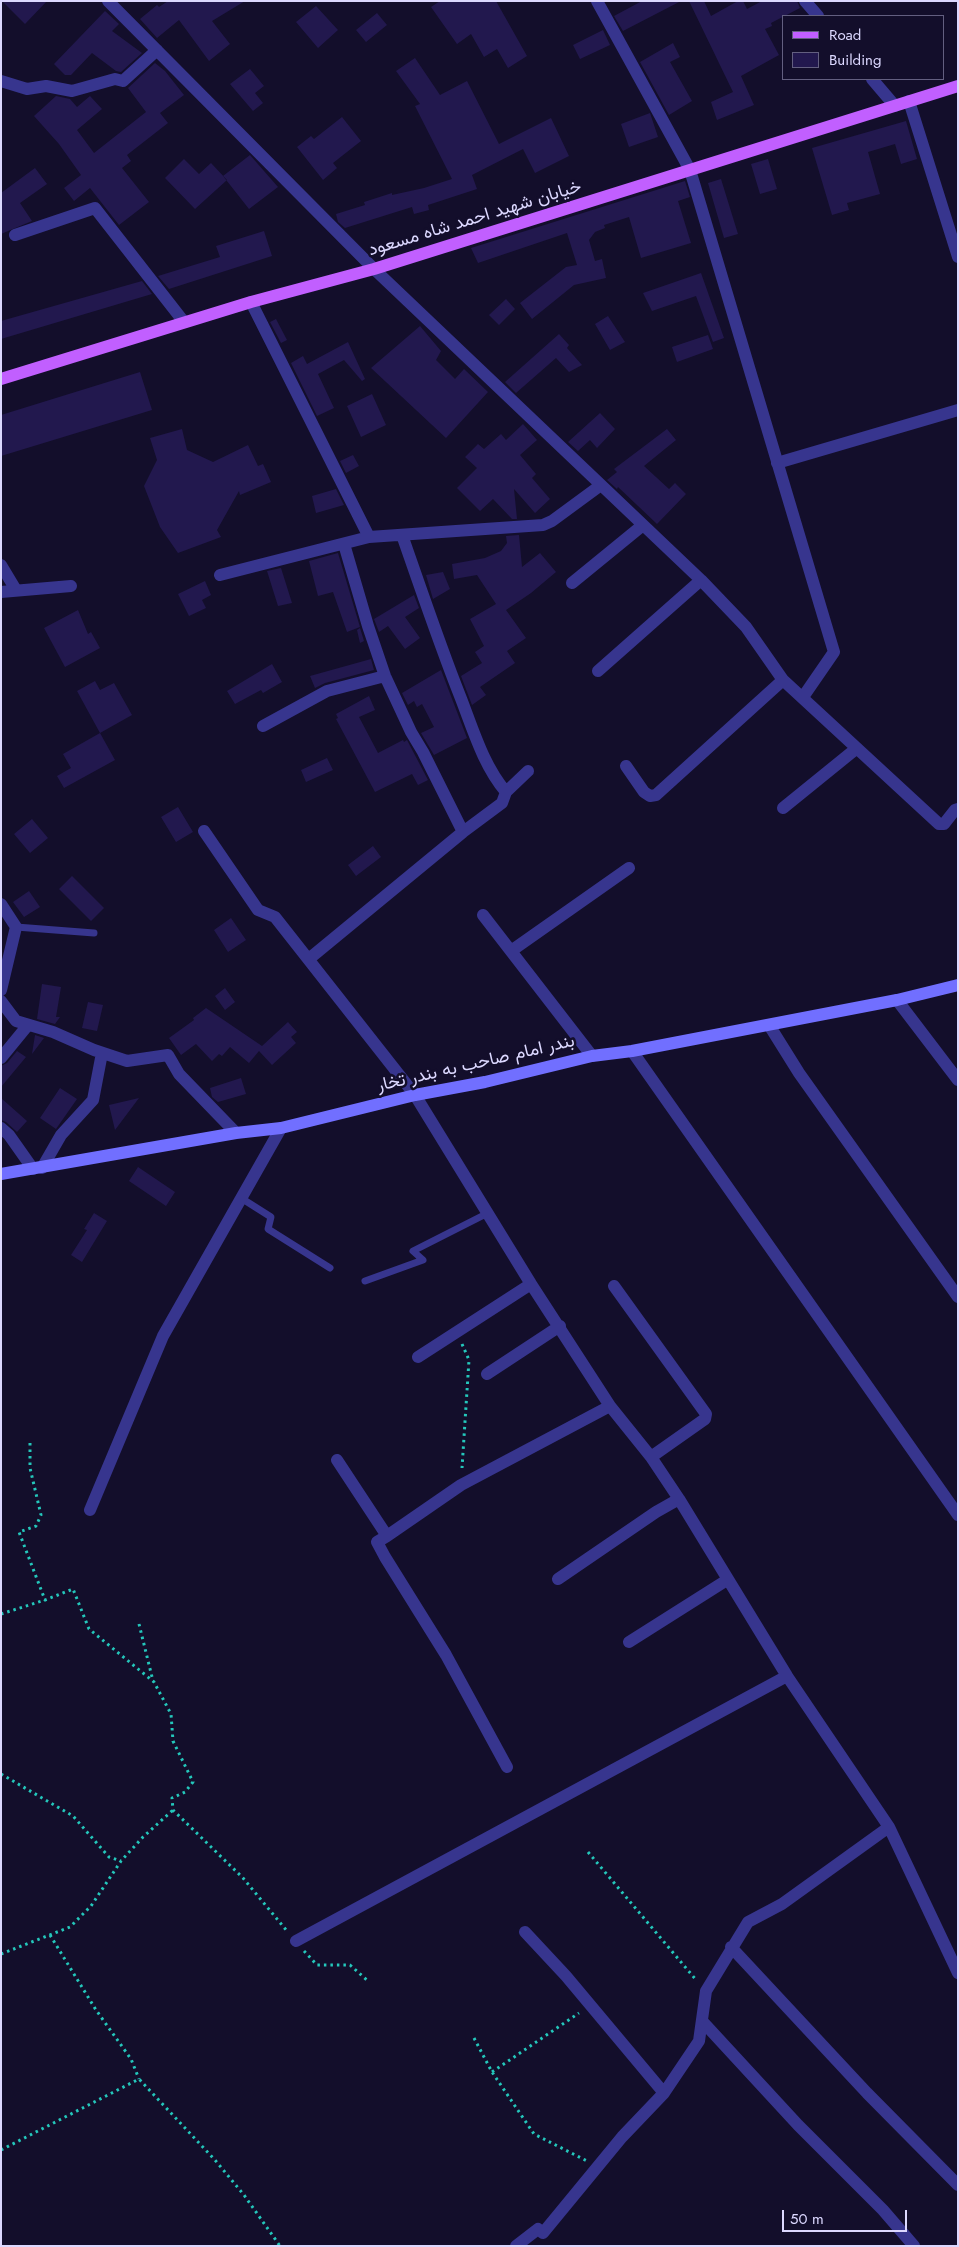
<!DOCTYPE html>
<meta charset="utf-8">
<style>
body{margin:0}
#map{position:relative;width:959px;height:2247px;overflow:hidden;background:#130e2b;font-family:Jost,sans-serif}
canvas{display:block}
.frame{position:absolute;inset:0;border:2px solid #dcd8ff;pointer-events:none}
.legend{position:absolute;left:782px;top:15px;width:162px;height:65px;box-sizing:border-box;background:#130e2b;border:1px solid #635f80;margin:0;padding:6px 9px;list-style:none;font-size:15px;color:#dcd8ff}
.legend li{display:flex;align-items:center;gap:10px;height:25px}
.legend b{width:25px;border:1px solid #635f80}
.scale{position:absolute;left:782px;top:2210px;width:125px;height:22px;box-sizing:border-box;border:2px solid #dcd8ff;border-top:0;padding-left:6px;font-size:15px;line-height:18px;white-space:nowrap;color:#dcd8ff;-webkit-text-stroke:4px #130e2b;paint-order:stroke}
</style>
<div id="map">
<canvas width="959" height="2247"></canvas>
<div class="frame"></div>
<ul class="legend">
<li><b style="height:6px;background:#c15fff"></b>Road</li>
<li><b style="height:14px;background:#22184e"></b>Building</li>
</ul>
<div class="scale">50 m</div>
</div>
<script>
const c = document.querySelector('canvas').getContext('2d');
c.lineJoin = 'round';
function fill(path, color) { c.fillStyle = color; c.fill(path, 'evenodd'); }
function strokePath(path, color, width, dash) { c.strokeStyle = color; c.lineWidth = width; c.lineCap = dash ? 'butt' : 'round'; c.setLineDash(dash || []); c.stroke(path); }
function drawText(font, color, halo, rows, align = 'center') {
  c.font = font + ' Jost,Vazirmatn,sans-serif'; c.lineWidth = 5; c.setLineDash([]); c.textBaseline = 'middle'; c.strokeStyle = halo; c.fillStyle = color; for (const [text, x, y, turn = 0] of rows) {
    c.save(); c.translate(x, y); c.rotate((+turn || 0) * Math.PI / 180); c.textAlign = isNaN(turn) ? turn : align; if (halo) c.strokeText(text, 0, 0); c.fillText(text, 0, 0); c.restore();
  }
}
const building = new Path2D(`
 M 2,1 L 47,1 L 25,24 Z
 M 168,1 L 245,1 L 212,21 L 230,44 L 209,61 L 179,20 L 157,38 L 140,19 L 157,5 L 159,7 Z
 M 440,1 L 496,1 L 527,56 L 508,68 L 497,49 L 484,57 L 471,34 L 457,44 L 431,7 Z
 M 642,1 L 681,1 L 623,31 L 614,16 Z
 M 689,1 L 704,1 L 711,16 L 738,1 L 743,1 L 747,9 L 762,1 L 797,1 L 800,8 L 771,23 L 772,26 L 765,29 L 779,55 L 741,76 L 754,105 L 717,120 L 711,102 L 733,92 Z
 M 316,6 L 338,30 L 318,48 L 296,22 Z
 M 105,11 L 119,24 L 112,31 L 142,53 L 121,72 L 116,71 L 92,53 L 71,75 L 65,75 L 54,64 Z
 M 377,13 L 387,25 L 366,42 L 356,30 Z
 M 603,30 L 610,45 L 580,59 L 573,45 Z
 M 673,43 L 680,57 L 670,62 L 692,101 L 669,115 L 640,62 Z
 M 415,58 L 440,95 L 467,81 L 499,144 L 551,118 L 569,156 L 535,173 L 523,149 L 472,175 L 477,189 L 428,205 L 429,210 L 414,214 L 412,207 L 345,228 L 338,222 L 336,214 L 365,205 L 364,202 L 392,193 L 392,195 L 424,188 L 452,179 L 415,106 L 420,104 L 396,71 Z
 M 155,63 L 165,71 L 184,95 L 160,113 L 168,123 L 127,155 L 131,161 L 122,168 L 149,202 L 119,225 L 90,188 L 74,201 L 64,188 L 81,175 L 59,144 L 34,116 L 56,96 L 70,99 L 77,107 L 90,96 L 102,109 L 77,130 L 94,153 L 146,112 L 128,88 Z
 M 250,69 L 264,86 L 255,93 L 263,103 L 253,111 L 230,84 Z
 M 650,113 L 658,137 L 629,147 L 621,124 Z
 M 342,117 L 361,141 L 333,163 L 337,168 L 323,180 L 297,147 L 311,136 L 314,139 Z
 M 906,121 L 917,159 L 901,164 L 895,144 L 868,152 L 880,194 L 847,203 L 849,210 L 832,215 L 812,148 Z
 M 250,155 L 278,187 L 249,209 L 223,176 Z
 M 184,159 L 199,174 L 211,163 L 227,180 L 195,209 L 165,178 Z
 M 768,159 L 777,189 L 760,194 L 751,164 Z
 M 35,168 L 47,184 L 20,203 L 32,221 L 1,234 L 1,193 Z
 M 721,179 L 738,234 L 724,238 L 708,183 Z
 M 685,181 L 690,197 L 678,201 L 691,243 L 641,258 L 629,217 L 604,225 L 605,228 L 595,232 L 589,240 L 595,261 L 602,259 L 606,278 L 574,285 L 532,319 L 520,303 L 566,267 L 577,265 L 567,233 L 478,263 L 471,248 Z
 M 264,231 L 272,256 L 169,289 L 158,276 L 220,257 L 216,246 Z
 M 701,273 L 724,338 L 713,342 L 696,296 L 652,311 L 643,293 Z
 M 142,281 L 152,294 L 1,339 L 1,321 Z
 M 506,299 L 515,309 L 499,325 L 489,315 Z
 M 608,316 L 625,342 L 610,350 L 595,324 Z
 M 276,319 L 287,340 L 281,343 L 270,322 Z
 M 420,326 L 441,351 L 436,360 L 455,379 L 464,369 L 488,392 L 446,438 L 371,368 Z
 M 559,334 L 569,345 L 567,348 L 582,365 L 569,372 L 556,358 L 516,393 L 505,382 Z
 M 708,335 L 713,349 L 677,362 L 672,347 Z
 M 348,342 L 365,379 L 362,381 L 344,360 L 318,374 L 334,408 L 317,416 L 291,363 L 303,356 L 307,364 Z
 M 140,372 L 152,410 L 1,456 L 1,415 Z
 M 372,394 L 386,425 L 361,437 L 347,406 Z
 M 600,413 L 615,429 L 597,448 L 590,440 L 578,451 L 568,442 Z
 M 523,424 L 537,440 L 520,455 L 536,474 L 532,478 L 550,499 L 535,513 L 514,489 L 517,519 L 512,519 L 493,499 L 480,511 L 457,488 L 477,468 L 465,457 L 478,444 L 484,449 L 501,434 L 506,440 Z
 M 182,429 L 187,450 L 213,462 L 248,445 L 258,466 L 263,464 L 271,482 L 240,495 L 239,491 L 217,530 L 221,537 L 178,553 L 160,527 L 144,486 L 157,460 L 150,438 Z
 M 667,429 L 676,440 L 644,466 L 669,489 L 675,483 L 686,494 L 657,524 L 618,487 L 617,489 L 607,480 L 617,472 L 614,469 Z
 M 353,455 L 359,466 L 346,473 L 340,461 Z
 M 336,489 L 344,505 L 316,513 L 312,496 Z
 M 519,535 L 522,567 L 540,553 L 556,572 L 531,593 L 506,610 L 526,638 L 507,651 L 515,663 L 480,687 L 486,695 L 472,705 L 461,676 L 482,663 L 475,652 L 484,646 L 470,619 L 496,604 L 477,575 L 454,579 L 452,564 L 485,558 L 501,551 L 507,543 L 506,536 Z
 M 338,553 L 360,627 L 347,632 L 333,592 L 318,596 L 309,561 Z
 M 281,568 L 292,603 L 278,606 L 267,571 Z
 M 443,572 L 450,589 L 433,599 L 426,575 Z
 M 205,581 L 211,595 L 202,600 L 206,608 L 189,616 L 178,594 Z
 M 414,595 L 419,608 L 405,617 L 420,638 L 405,649 L 388,626 L 379,632 L 374,619 Z
 M 78,610 L 88,634 L 91,632 L 100,648 L 65,667 L 44,628 Z
 M 360,628 L 364,641 L 360,643 L 357,630 Z
 M 371,659 L 374,670 L 325,683 L 315,688 L 310,676 Z
 M 272,664 L 282,682 L 263,693 L 261,690 L 235,704 L 227,691 Z
 M 441,670 L 467,738 L 434,755 L 421,733 L 434,727 L 422,704 L 417,707 L 414,701 L 408,705 L 402,693 Z
 M 95,681 L 100,690 L 114,683 L 132,715 L 100,733 L 115,760 L 64,788 L 57,776 L 71,768 L 63,754 L 100,733 L 77,691 Z
 M 369,696 L 375,710 L 359,717 L 378,753 L 403,740 L 404,742 L 407,740 L 428,780 L 418,785 L 412,774 L 375,792 L 336,719 L 338,718 L 336,714 Z
 M 327,758 L 333,770 L 306,782 L 301,770 Z
 M 178,807 L 193,832 L 176,842 L 161,817 Z
 M 32,819 L 48,838 L 30,853 L 14,834 Z
 M 373,846 L 381,857 L 356,876 L 348,865 Z
 M 72,876 L 104,908 L 91,921 L 59,889 Z
 M 29,891 L 40,907 L 24,917 L 13,902 Z
 M 231,918 L 246,940 L 228,952 L 214,930 Z
 M 42,984 L 61,987 L 56,1017 L 60,1017 L 55,1024 L 37,1019 Z
 M 225,988 L 235,1002 L 225,1010 L 215,996 Z
 M 88,1002 L 103,1005 L 97,1031 L 82,1028 Z
 M 206,1008 L 262,1046 L 288,1022 L 297,1032 L 291,1037 L 296,1043 L 272,1065 L 259,1051 L 249,1063 L 230,1047 L 222,1056 L 219,1054 L 212,1061 L 196,1044 L 181,1055 L 169,1038 L 194,1020 L 193,1018 Z
 M 35,1035 L 44,1038 L 32,1054 Z
 M 17,1051 L 26,1057 L 1,1087 L 1,1066 L 7,1063 Z
 M 241,1078 L 246,1094 L 218,1102 L 212,1097 L 210,1088 Z
 M 60,1088 L 77,1099 L 56,1129 L 40,1118 Z
 M 1,1098 L 27,1121 L 17,1132 L 6,1122 L 1,1120 Z
 M 139,1098 L 115,1130 L 109,1105 Z
 M 138,1167 L 175,1192 L 166,1206 L 129,1181 Z
 M 94,1213 L 107,1221 L 82,1262 L 71,1255 L 87,1230 L 84,1229 Z`);
const path = new Path2D(`
 M 462,1344 L 469,1360 L 462,1468
 M 30,1443 L 30,1468 L 41,1515 L 36,1526 L 19,1532 L 45,1600 L 73,1589 L 89,1629 L 154,1682 L 171,1714 L 173,1741 L 193,1782 L 185,1792 L 172,1798 L 173,1810 L 243,1878 L 287,1931
 M 1,1614 L 45,1600
 M 139,1624 L 153,1681
 M 1,1774 L 73,1816 L 109,1857 L 121,1861
 M 588,1852 L 697,1981
 M 50,1935 L 96,2010 L 131,2059 L 139,2079
 M 304,1951 L 317,1965 L 350,1965 L 368,1981
 M 1,1954 L 70,1927 L 91,1906 L 121,1861 L 143,1837 L 173,1810
 M 474,2038 L 492,2072 L 534,2134 L 587,2161
 M 492,2072 L 579,2013
 M 1,2150 L 139,2079 L 215,2160 L 244,2195 L 280,2246`);
const lane = new Path2D(`
 M 16,927 L 94,933
 M 241,1198 L 271,1217 L 268,1229 L 330,1268
 M 365,1281 L 423,1260 L 413,1251 L 488,1213`);
const street = new Path2D(`
 M 108,1 L 374,269 L 701,580 L 746,627 L 783,680 L 939,824 L 944,824 L 955,810 L 958,809
 M 597,1 L 690,170 L 834,652 L 803,697
 M 805,1 L 818,16
 M 872,79 L 895,106
 M 1,81 L 27,89 L 46,86 L 72,91 L 115,79 L 123,81 L 157,50
 M 909,101 L 958,257
 M 15,235 L 95,208 L 184,322
 M 251,302 L 369,537
 M 777,463 L 958,410
 M 402,535 C 421,589 439,643 460,696 C 473,729 483,765 506,792
 M 344,544 L 368,626 L 385,676 L 411,732 L 423,752 L 463,832
 M 1,565 L 16,590
 M 220,575 L 369,537 L 543,525 L 552,521 L 601,485
 M 572,583 L 643,525
 M 1,592 L 71,586
 M 598,671 L 701,580
 M 263,726 L 327,691 L 385,676
 M 626,766 L 644,792 L 650,796 L 656,795 L 783,680
 M 783,808 L 857,748
 M 204,831 L 258,910 L 275,917 L 415,1095 L 531,1284 L 610,1406 L 651,1457 L 679,1499 L 787,1676 L 889,1827 L 958,1973
 M 1,904 L 16,927 L 1,990
 M 483,915 L 592,1056
 M 511,951 L 629,868
 M 310,958 L 463,832 L 502,803 L 506,792 L 528,771
 M 897,1000 L 958,1080
 M 1,1001 L 16,1021 L 53,1032 L 94,1050 L 127,1061 L 168,1055 L 179,1074 L 236,1133
 M 769,1025 L 799,1073 L 958,1297
 M 632,1051 L 958,1515
 M 1,1058 L 28,1025
 M 1,1128 L 9,1135 L 33,1169
 M 42,1168 L 61,1135 L 93,1100 L 102,1053
 M 614,1286 L 706,1414 L 705,1419 L 651,1457
 M 418,1357 L 531,1284
 M 487,1374 L 560,1326
 M 337,1460 L 387,1536 L 461,1485 L 610,1406
 M 90,1510 L 163,1336 L 281,1128
 M 387,1536 L 377,1542 L 385,1557 L 446,1655 L 507,1767
 M 558,1579 L 656,1512 L 679,1499
 M 629,1642 L 727,1580
 M 525,1932 L 566,1976 L 664,2093
 M 296,1941 L 787,1676
 M 731,1947 L 867,2093 L 958,2185
 M 703,2022 L 798,2125 L 883,2210 L 914,2246
 M 516,2246 L 538,2229 L 543,2233 L 622,2137 L 664,2093 L 699,2041 L 706,1991 L 748,1922 L 782,1904 L 889,1827`);
const secondary = new Path2D(`
 M 1,1174 L 236,1133 L 281,1128 L 415,1095 L 485,1082 L 592,1056 L 632,1051 L 897,1000 L 958,985`);
const primary = new Path2D(`
 M 1,379 L 251,302 L 374,269 L 958,86`);
const streetNames = [
 ["خیابان شهید احمد شاه مسعود",475,219,-17],
 ["بندر امام صاحب به بندر تخار",476,1064,-13]
];
fill(building, '#22184e');
strokePath(path, '#24c7bb', 3, [2.5, 4]);
strokePath(lane, '#37358e', 7);
strokePath(street, '#37358e', 12);
strokePath(secondary, '#716fff', 12);
strokePath(primary, '#c15fff', 12);
drawText('18px', '#dcd8ff', '#130e2b', streetNames);
</script>
